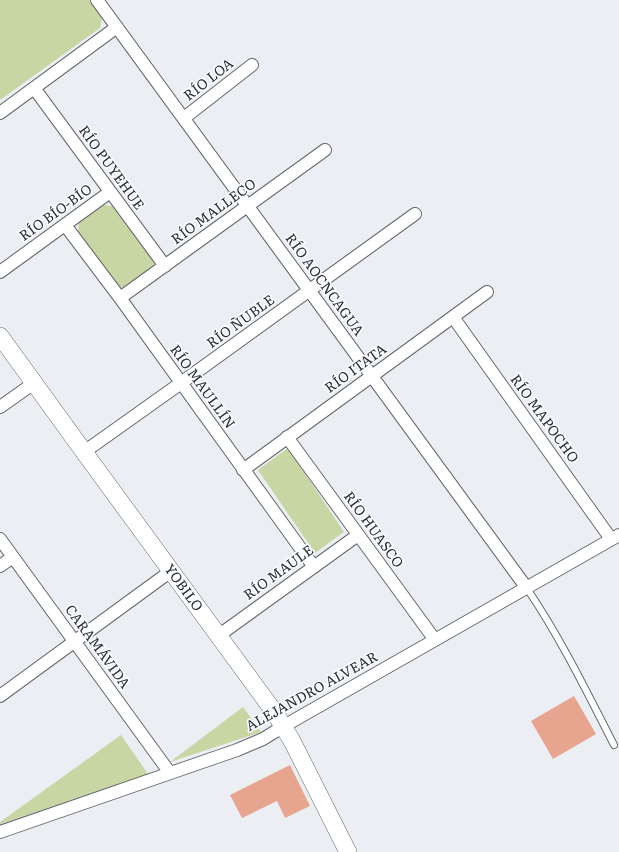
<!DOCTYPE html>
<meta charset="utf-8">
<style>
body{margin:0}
canvas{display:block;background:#ebeef3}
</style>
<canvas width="619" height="852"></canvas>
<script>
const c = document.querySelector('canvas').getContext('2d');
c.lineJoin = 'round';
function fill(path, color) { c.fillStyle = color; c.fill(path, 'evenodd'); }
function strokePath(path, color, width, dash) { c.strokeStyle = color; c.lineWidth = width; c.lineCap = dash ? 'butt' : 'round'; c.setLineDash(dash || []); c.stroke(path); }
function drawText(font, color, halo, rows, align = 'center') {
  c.font = font + ' Literata,serif'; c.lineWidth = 3.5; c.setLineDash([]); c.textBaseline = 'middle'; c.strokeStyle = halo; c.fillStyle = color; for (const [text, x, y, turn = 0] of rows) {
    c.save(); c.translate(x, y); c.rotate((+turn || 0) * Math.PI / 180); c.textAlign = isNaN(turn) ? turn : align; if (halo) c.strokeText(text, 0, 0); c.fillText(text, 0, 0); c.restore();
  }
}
const green = new Path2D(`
 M 0,0 L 89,0 L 102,18 L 100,28 L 0,100 Z
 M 104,205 L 113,206 L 154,260 L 153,269 L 125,288 L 118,287 L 78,232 L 79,222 Z
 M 288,448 L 344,532 L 315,553 L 258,470 Z
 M 243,707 L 261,732 L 170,762 Z
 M 121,735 L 148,774 L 0,824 L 0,822 Z`);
const building = new Path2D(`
 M 574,696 L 596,734 L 553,759 L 531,721 Z
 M 290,765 L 310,806 L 285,818 L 277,801 L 242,818 L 230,795 Z`);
const service = new Path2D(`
 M 526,587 C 560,637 587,692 614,745`);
const minor = new Path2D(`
 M 97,0 L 526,587
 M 34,88 L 165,266
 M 0,113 L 117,27
 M 184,118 L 252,65
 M 65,225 L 120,298 L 314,567
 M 0,272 L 110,192
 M 120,298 L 325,150
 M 453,317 L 611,539
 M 0,407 L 34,383
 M 287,437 L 435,640
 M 84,452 L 181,383 L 415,214
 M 243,470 L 487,292
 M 0,539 L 170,773
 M 0,566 L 13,557
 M 218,636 L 358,535
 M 0,696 L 171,571
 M 0,832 L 237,750 L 263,739 L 284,726 L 619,535`);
const secondary = new Path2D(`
 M 0,336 L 84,452 L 275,713 L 292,741 L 348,852`);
const streetNames = [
 ["RÍO LOA",209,80,-38],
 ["RÍO PUYEHUE",111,168,54],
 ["RÍO MALLECO",214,212,-36],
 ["RÍO BÍO-BÍO",56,213,-36],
 ["RÍO AOCNCAGUA",324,285,54],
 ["RÍO ÑUBLE",241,322,-36],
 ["RÍO ITATA",356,369,-36],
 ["RÍO MAULLÍN",202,387,54],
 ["RÍO MAPOCHO",544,419,54],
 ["RÍO HUASCO",373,530,54],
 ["RÍO MAULE",279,573,-36],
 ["YOBILO",183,588,54],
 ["CARAMÁVIDA",97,647,54],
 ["ALEJANDRO ALVEAR",312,692,-29]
];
fill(green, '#c7d6a3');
fill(building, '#e7a48f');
strokePath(service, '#65686c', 8);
strokePath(minor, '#65686c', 14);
strokePath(secondary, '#65686c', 18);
strokePath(service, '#fff', 6);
strokePath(minor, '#fff', 12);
strokePath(secondary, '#fff', 17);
drawText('14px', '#2c2e2f', '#f8fbff', streetNames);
</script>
